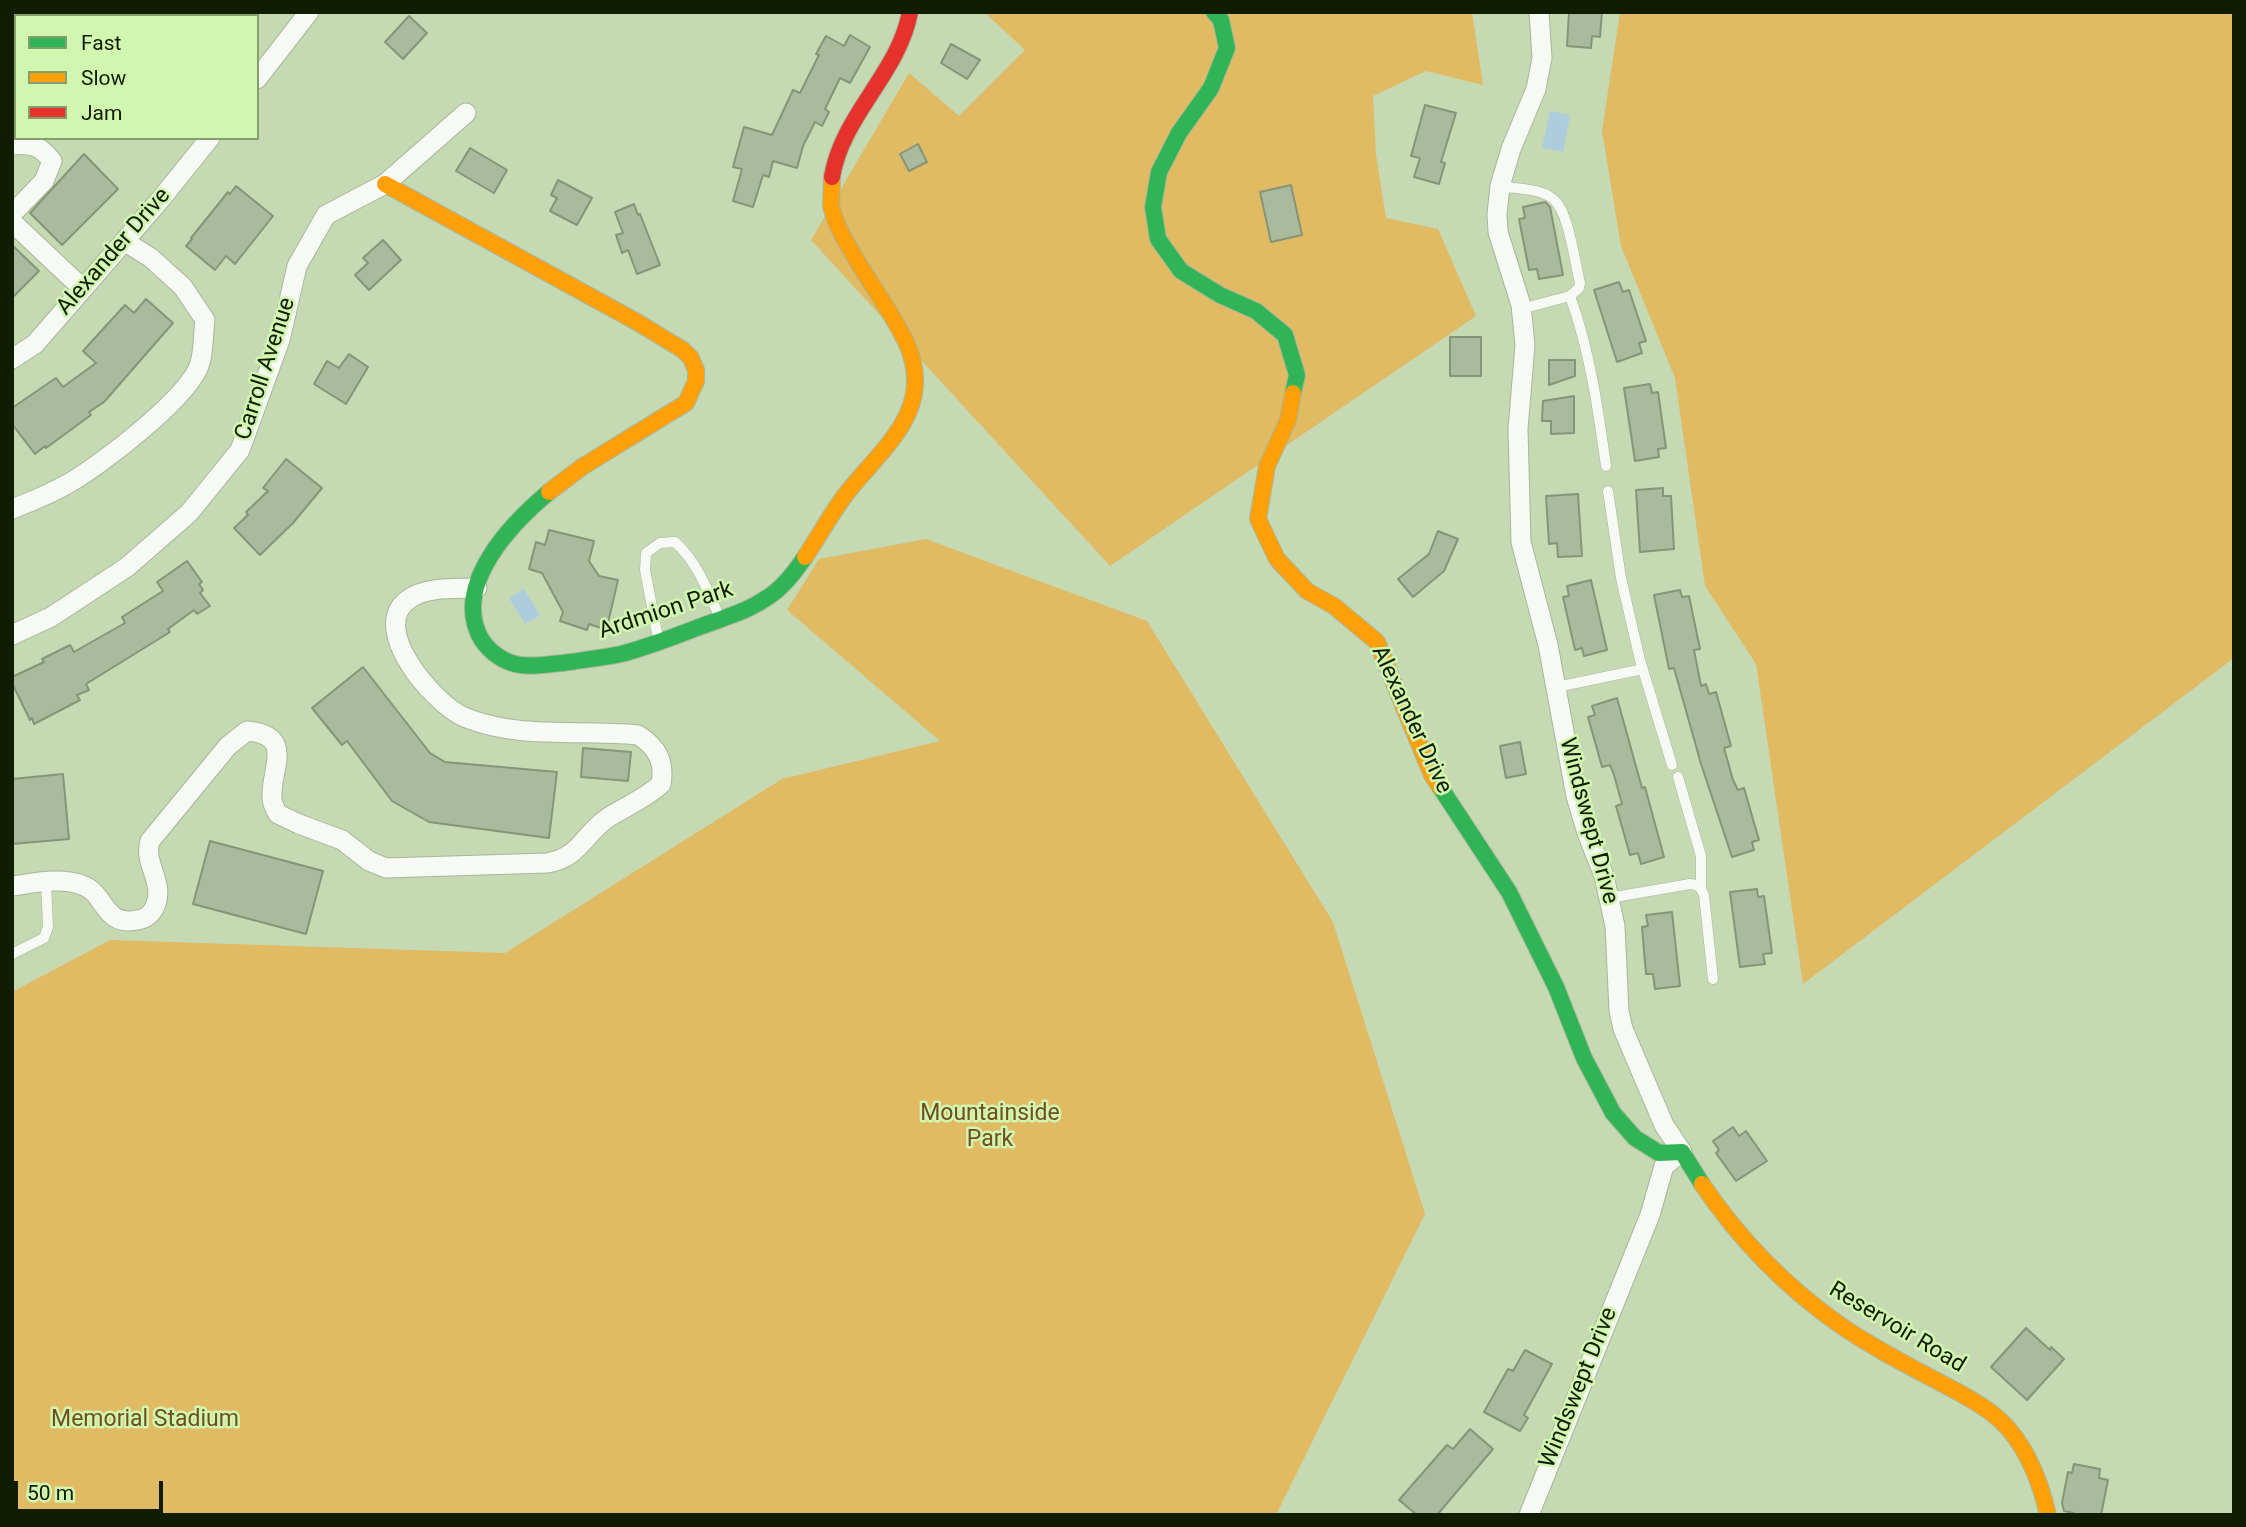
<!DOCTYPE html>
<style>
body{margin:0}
#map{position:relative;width:2246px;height:1527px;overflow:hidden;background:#c5d9b3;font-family:Roboto,sans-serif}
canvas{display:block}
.frame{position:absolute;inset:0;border:14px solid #111d03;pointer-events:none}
.legend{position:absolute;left:14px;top:14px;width:245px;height:126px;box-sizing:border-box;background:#d1f6b0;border:2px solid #849f6b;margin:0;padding:9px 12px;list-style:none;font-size:21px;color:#111d03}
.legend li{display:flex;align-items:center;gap:14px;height:35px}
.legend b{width:35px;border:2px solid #849f6b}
.scale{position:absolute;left:14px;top:1481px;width:149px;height:32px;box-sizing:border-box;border:4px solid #111d03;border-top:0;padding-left:9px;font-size:21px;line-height:24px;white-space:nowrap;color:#111d03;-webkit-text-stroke:5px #d1f6b0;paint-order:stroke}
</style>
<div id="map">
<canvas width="2246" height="1527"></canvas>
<div class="frame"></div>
<ul class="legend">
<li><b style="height:9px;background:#30b455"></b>Fast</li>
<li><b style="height:9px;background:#ff9f0a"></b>Slow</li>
<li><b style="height:9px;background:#e5322d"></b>Jam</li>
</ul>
<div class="scale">50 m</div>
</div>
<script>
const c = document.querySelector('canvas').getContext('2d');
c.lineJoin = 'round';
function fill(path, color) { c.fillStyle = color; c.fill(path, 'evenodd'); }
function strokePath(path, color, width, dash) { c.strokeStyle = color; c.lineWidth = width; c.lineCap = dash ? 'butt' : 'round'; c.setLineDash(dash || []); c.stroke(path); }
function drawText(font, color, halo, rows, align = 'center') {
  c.font = font + ' Roboto,sans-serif'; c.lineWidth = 5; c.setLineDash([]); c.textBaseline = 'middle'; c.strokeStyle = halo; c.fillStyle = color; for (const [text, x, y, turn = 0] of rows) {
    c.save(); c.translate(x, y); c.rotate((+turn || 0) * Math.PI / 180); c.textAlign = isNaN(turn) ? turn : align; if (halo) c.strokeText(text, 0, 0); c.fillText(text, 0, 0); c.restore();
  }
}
const green = new Path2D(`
 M 984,12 L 1472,12 L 1483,85 L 1426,71 L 1373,96 L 1376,155 L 1386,218 L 1438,229 L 1476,316 L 1110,566 L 811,240 L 909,73 L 959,116 L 1025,50 Z
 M 1620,12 L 2234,12 L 2234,658 L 1803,984 L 1756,664 L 1705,586 L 1675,378 L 1621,246 L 1602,131 Z
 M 926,539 L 1147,621 L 1333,922 L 1425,1214 L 1276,1515 L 12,1515 L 12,992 L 110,940 L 505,953 L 782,779 L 940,741 L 787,610 L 819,559 Z`);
const water = new Path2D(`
 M 1550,111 L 1570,115 L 1563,152 L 1542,148 Z
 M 524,589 L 540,615 L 525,624 L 509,598 Z`);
const building = new Path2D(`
 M 1569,12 L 1602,12 L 1600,37 L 1592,36 L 1591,48 L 1567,46 Z
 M 409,16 L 427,33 L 403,59 L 385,42 Z
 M 850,35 L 870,47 L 850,83 L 840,78 L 825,109 L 829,112 L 822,126 L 815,122 L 803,146 L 797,168 L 773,161 L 769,177 L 763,175 L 753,207 L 733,201 L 742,169 L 733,167 L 744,127 L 772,135 L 793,90 L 800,93 L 819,55 L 816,54 L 826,36 L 844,46 Z
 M 951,44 L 980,60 L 967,79 L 941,63 Z
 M 1425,105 L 1456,113 L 1441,162 L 1445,163 L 1439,184 L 1414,177 L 1420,158 L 1411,156 Z
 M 918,144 L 927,162 L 909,171 L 900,154 Z
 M 470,148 L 507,170 L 494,193 L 456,171 Z
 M 84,154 L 118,189 L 62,245 L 30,213 Z
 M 558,180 L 592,198 L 577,225 L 550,211 L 557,198 L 551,195 Z
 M 1291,185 L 1302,235 L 1271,242 L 1260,192 Z
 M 236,186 L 273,216 L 235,264 L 226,256 L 215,270 L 186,246 L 192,239 L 191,238 L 228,192 L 230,194 Z
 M 1545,202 L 1550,207 L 1563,275 L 1539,279 L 1537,269 L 1529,270 L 1519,219 L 1525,218 L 1523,207 Z
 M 634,204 L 638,215 L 640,214 L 660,265 L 637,274 L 628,250 L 622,253 L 616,235 L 623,233 L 615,212 Z
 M 383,240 L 401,260 L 369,290 L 355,275 L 368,263 L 363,258 Z
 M 12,245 L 39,271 L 12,298 Z
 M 1619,282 L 1623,292 L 1629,290 L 1646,341 L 1639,343 L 1642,353 L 1617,362 L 1594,290 Z
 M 146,299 L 173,323 L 104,402 L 89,412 L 91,415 L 46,448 L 45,446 L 35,454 L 12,424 L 12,408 L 56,378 L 63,387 L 96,363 L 83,351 L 125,305 L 134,313 Z
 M 1450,337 L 1481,337 L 1481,376 L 1450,376 Z
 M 349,354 L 368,367 L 346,404 L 314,384 L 327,361 L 339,368 Z
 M 1549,360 L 1575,360 L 1575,376 L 1549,385 Z
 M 1650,384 L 1652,393 L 1658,392 L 1666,448 L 1658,449 L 1659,457 L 1635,461 L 1624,388 Z
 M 1574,396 L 1574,433 L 1551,434 L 1551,421 L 1542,421 L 1543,401 Z
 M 286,459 L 322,488 L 293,523 L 260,555 L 234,528 L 248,515 L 246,512 L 268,491 L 263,488 Z
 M 1663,488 L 1663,496 L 1671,496 L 1674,549 L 1640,552 L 1636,490 Z
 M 1578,494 L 1582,556 L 1558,557 L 1557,543 L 1549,544 L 1546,496 Z
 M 549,530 L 594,541 L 589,561 L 599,576 L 618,580 L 608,623 L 601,628 L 589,624 L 587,630 L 560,621 L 563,612 L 542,573 L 529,569 L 536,542 L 545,545 Z
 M 1438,531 L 1458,539 L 1444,571 L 1413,597 L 1398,579 L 1429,554 Z
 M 187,561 L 202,582 L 199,584 L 203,590 L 200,593 L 210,606 L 197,614 L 194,610 L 168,629 L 170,632 L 86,684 L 89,690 L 77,695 L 80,700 L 34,724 L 32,718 L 30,720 L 12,683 L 12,677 L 44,662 L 42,659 L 70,645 L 74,652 L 125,623 L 122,617 L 163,591 L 157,582 Z
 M 1591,580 L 1607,650 L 1584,656 L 1582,648 L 1575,650 L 1563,597 L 1569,596 L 1567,586 Z
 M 1680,590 L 1682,597 L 1689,596 L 1700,649 L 1694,650 L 1701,686 L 1706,684 L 1709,694 L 1716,692 L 1731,746 L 1724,748 L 1733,780 L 1738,790 L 1744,788 L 1759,840 L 1752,842 L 1754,850 L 1732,857 L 1701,764 L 1674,668 L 1669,669 L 1654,595 Z
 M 363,667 L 430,753 L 445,762 L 557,772 L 549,838 L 429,822 L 392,801 L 347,741 L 342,745 L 312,708 Z
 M 1617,698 L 1642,788 L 1645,787 L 1664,857 L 1641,864 L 1638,853 L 1630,855 L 1616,806 L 1622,804 L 1614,775 L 1610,765 L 1602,767 L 1588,717 L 1595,715 L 1592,706 Z
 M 1520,742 L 1526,774 L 1506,778 L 1500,746 Z
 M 583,748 L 631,752 L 628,781 L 581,777 Z
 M 63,774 L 69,839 L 12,844 L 12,779 Z
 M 210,841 L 323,871 L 306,934 L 193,904 Z
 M 1757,889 L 1758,897 L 1764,896 L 1772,953 L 1763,954 L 1765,964 L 1740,967 L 1730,892 Z
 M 1672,912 L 1680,986 L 1655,989 L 1653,974 L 1646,974 L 1642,927 L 1648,926 L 1646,915 Z
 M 1733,1127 L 1739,1136 L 1746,1131 L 1767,1161 L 1736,1181 L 1716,1153 L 1719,1150 L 1713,1141 Z
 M 2026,1328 L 2050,1350 L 2051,1347 L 2064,1359 L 2027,1400 L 1991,1367 Z
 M 1525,1350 L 1552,1364 L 1524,1415 L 1528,1418 L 1520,1431 L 1484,1412 L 1508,1369 L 1513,1371 Z
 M 1470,1429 L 1493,1449 L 1437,1515 L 1417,1515 L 1399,1500 L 1447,1445 L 1453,1449 Z
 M 2074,1464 L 2100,1469 L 2099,1478 L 2108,1480 L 2101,1515 L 2074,1515 L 2074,1513 L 2064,1511 L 2062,1503 L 2068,1472 L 2072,1473 Z`);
const lane = new Path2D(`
 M 1500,186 C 1516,189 1540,188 1553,199 C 1569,211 1575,264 1580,283 L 1579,288 L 1570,296 L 1521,309
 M 1570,296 C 1590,351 1598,409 1606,466
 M 1608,491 L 1621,578 L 1640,660 L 1672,765
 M 658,638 L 645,570 L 646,553 L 660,543 L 675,542 C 697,562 707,589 719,616
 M 1557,687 L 1643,669
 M 1678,777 L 1701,856 L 1701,888
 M 1609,898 L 1690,884 C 1698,884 1701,888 1704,895 L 1713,979
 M 12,954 L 44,938 L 48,927 L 46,882`);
const street = new Path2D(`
 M 257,79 L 309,12
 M 12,145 C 31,143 41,146 52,161 L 44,181 L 12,214
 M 12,222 L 83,289
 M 12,359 L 35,344 L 160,200 L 210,138
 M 12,509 C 33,501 52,493 71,482 C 102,464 191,396 200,363 C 204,349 203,334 205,320 L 183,287 L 151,258 L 124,241
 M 12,635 L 51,617 L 127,567 L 189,513 L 240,450 L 280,340 L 297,266 L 326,215 L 385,184 L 466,113
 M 12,886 C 34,883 61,877 82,885 C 106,893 103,927 137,920 C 146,919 153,913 156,904 C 164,882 143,862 150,841 L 228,746 L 247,731 C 296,735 270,770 272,798 C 272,804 275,809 278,814 L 299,824 L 342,840 L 369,861 L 386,868 L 547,863 C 580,858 584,833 609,817 C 626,806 645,799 661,784 C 665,761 657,747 638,735 C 579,729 520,740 464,717 C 434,704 367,627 409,599 C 427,586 456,589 477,588
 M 1529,1515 L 1650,1215 L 1664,1166 L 1682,1152 L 1664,1125 L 1623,1029 L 1619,1011 L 1615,926 L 1604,876 L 1587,833 L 1576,796 L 1548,645 L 1521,542 L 1518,429 L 1525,345 L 1521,305 L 1498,232 L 1497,214 L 1500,186 L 1511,149 L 1536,89 L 1542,58 L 1539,12`);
const fast = new Path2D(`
 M 1214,12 L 1221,20 L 1227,48 L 1211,88 L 1179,133 L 1159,172 L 1153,207 L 1158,239 L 1181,271 L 1220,295 L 1256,311 L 1285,335 L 1297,375 L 1293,393
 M 549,492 C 513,522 454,582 479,635 C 486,649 500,660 515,664 C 531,668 547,664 563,663 C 582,660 602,658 621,654 C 649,647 675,636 702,626 C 723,618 746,612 765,599 C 782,589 794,573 805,557
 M 1440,787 L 1509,892 L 1556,987 L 1584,1058 L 1613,1113 L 1635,1138 L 1659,1153 L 1682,1152 L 1702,1184`);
const slow = new Path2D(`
 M 385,184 L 637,322 L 683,350 L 691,358 L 696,370 L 696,381 L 686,403 L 582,467 L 549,492
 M 1293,393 L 1288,420 L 1267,466 L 1258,519 L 1277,559 L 1307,591 L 1334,606 L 1377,642 L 1432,775 L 1440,787
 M 805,557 C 819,536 831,514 846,494 C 883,447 937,409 906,342 C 886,300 855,265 836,222 L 831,206 L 832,177
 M 1702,1184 C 1739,1239 1786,1287 1840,1325 C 1876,1350 1917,1370 1956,1391 C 1972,1400 1987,1408 2001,1421 C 2027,1446 2040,1480 2048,1515`);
const jam = new Path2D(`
 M 832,177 C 842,115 899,73 910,12`);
const streetNames = [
 ["Alexander Drive",114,252,-49],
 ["Carroll Avenue",266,369,-72],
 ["Ardmion Park",666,611,-18],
 ["Alexander Drive",1411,720,65],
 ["Windswept Drive",1588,821,75],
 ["Reservoir Road",1897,1328,31],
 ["Windswept Drive",1579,1388,-68]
];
const parkNames = [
 ["Mountainside",990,1114],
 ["Park",990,1140],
 ["Memorial Stadium",145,1420]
];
fill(green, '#e0bb63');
fill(water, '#aecddc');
fill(building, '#abba9c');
strokePath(building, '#869578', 2);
strokePath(lane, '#a7b799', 11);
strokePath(street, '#a7b799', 21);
strokePath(fast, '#a7b799', 18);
strokePath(slow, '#a7b799', 18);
strokePath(jam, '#a7b799', 18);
strokePath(lane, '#f6f9f4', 10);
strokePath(street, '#f6f9f4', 19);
strokePath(fast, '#30b455', 16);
strokePath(slow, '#ff9f0a', 16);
strokePath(jam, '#e5322d', 16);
drawText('23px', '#111d03', '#d1f6b0', streetNames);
drawText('23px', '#714e1f', '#d1f6b0', parkNames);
</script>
